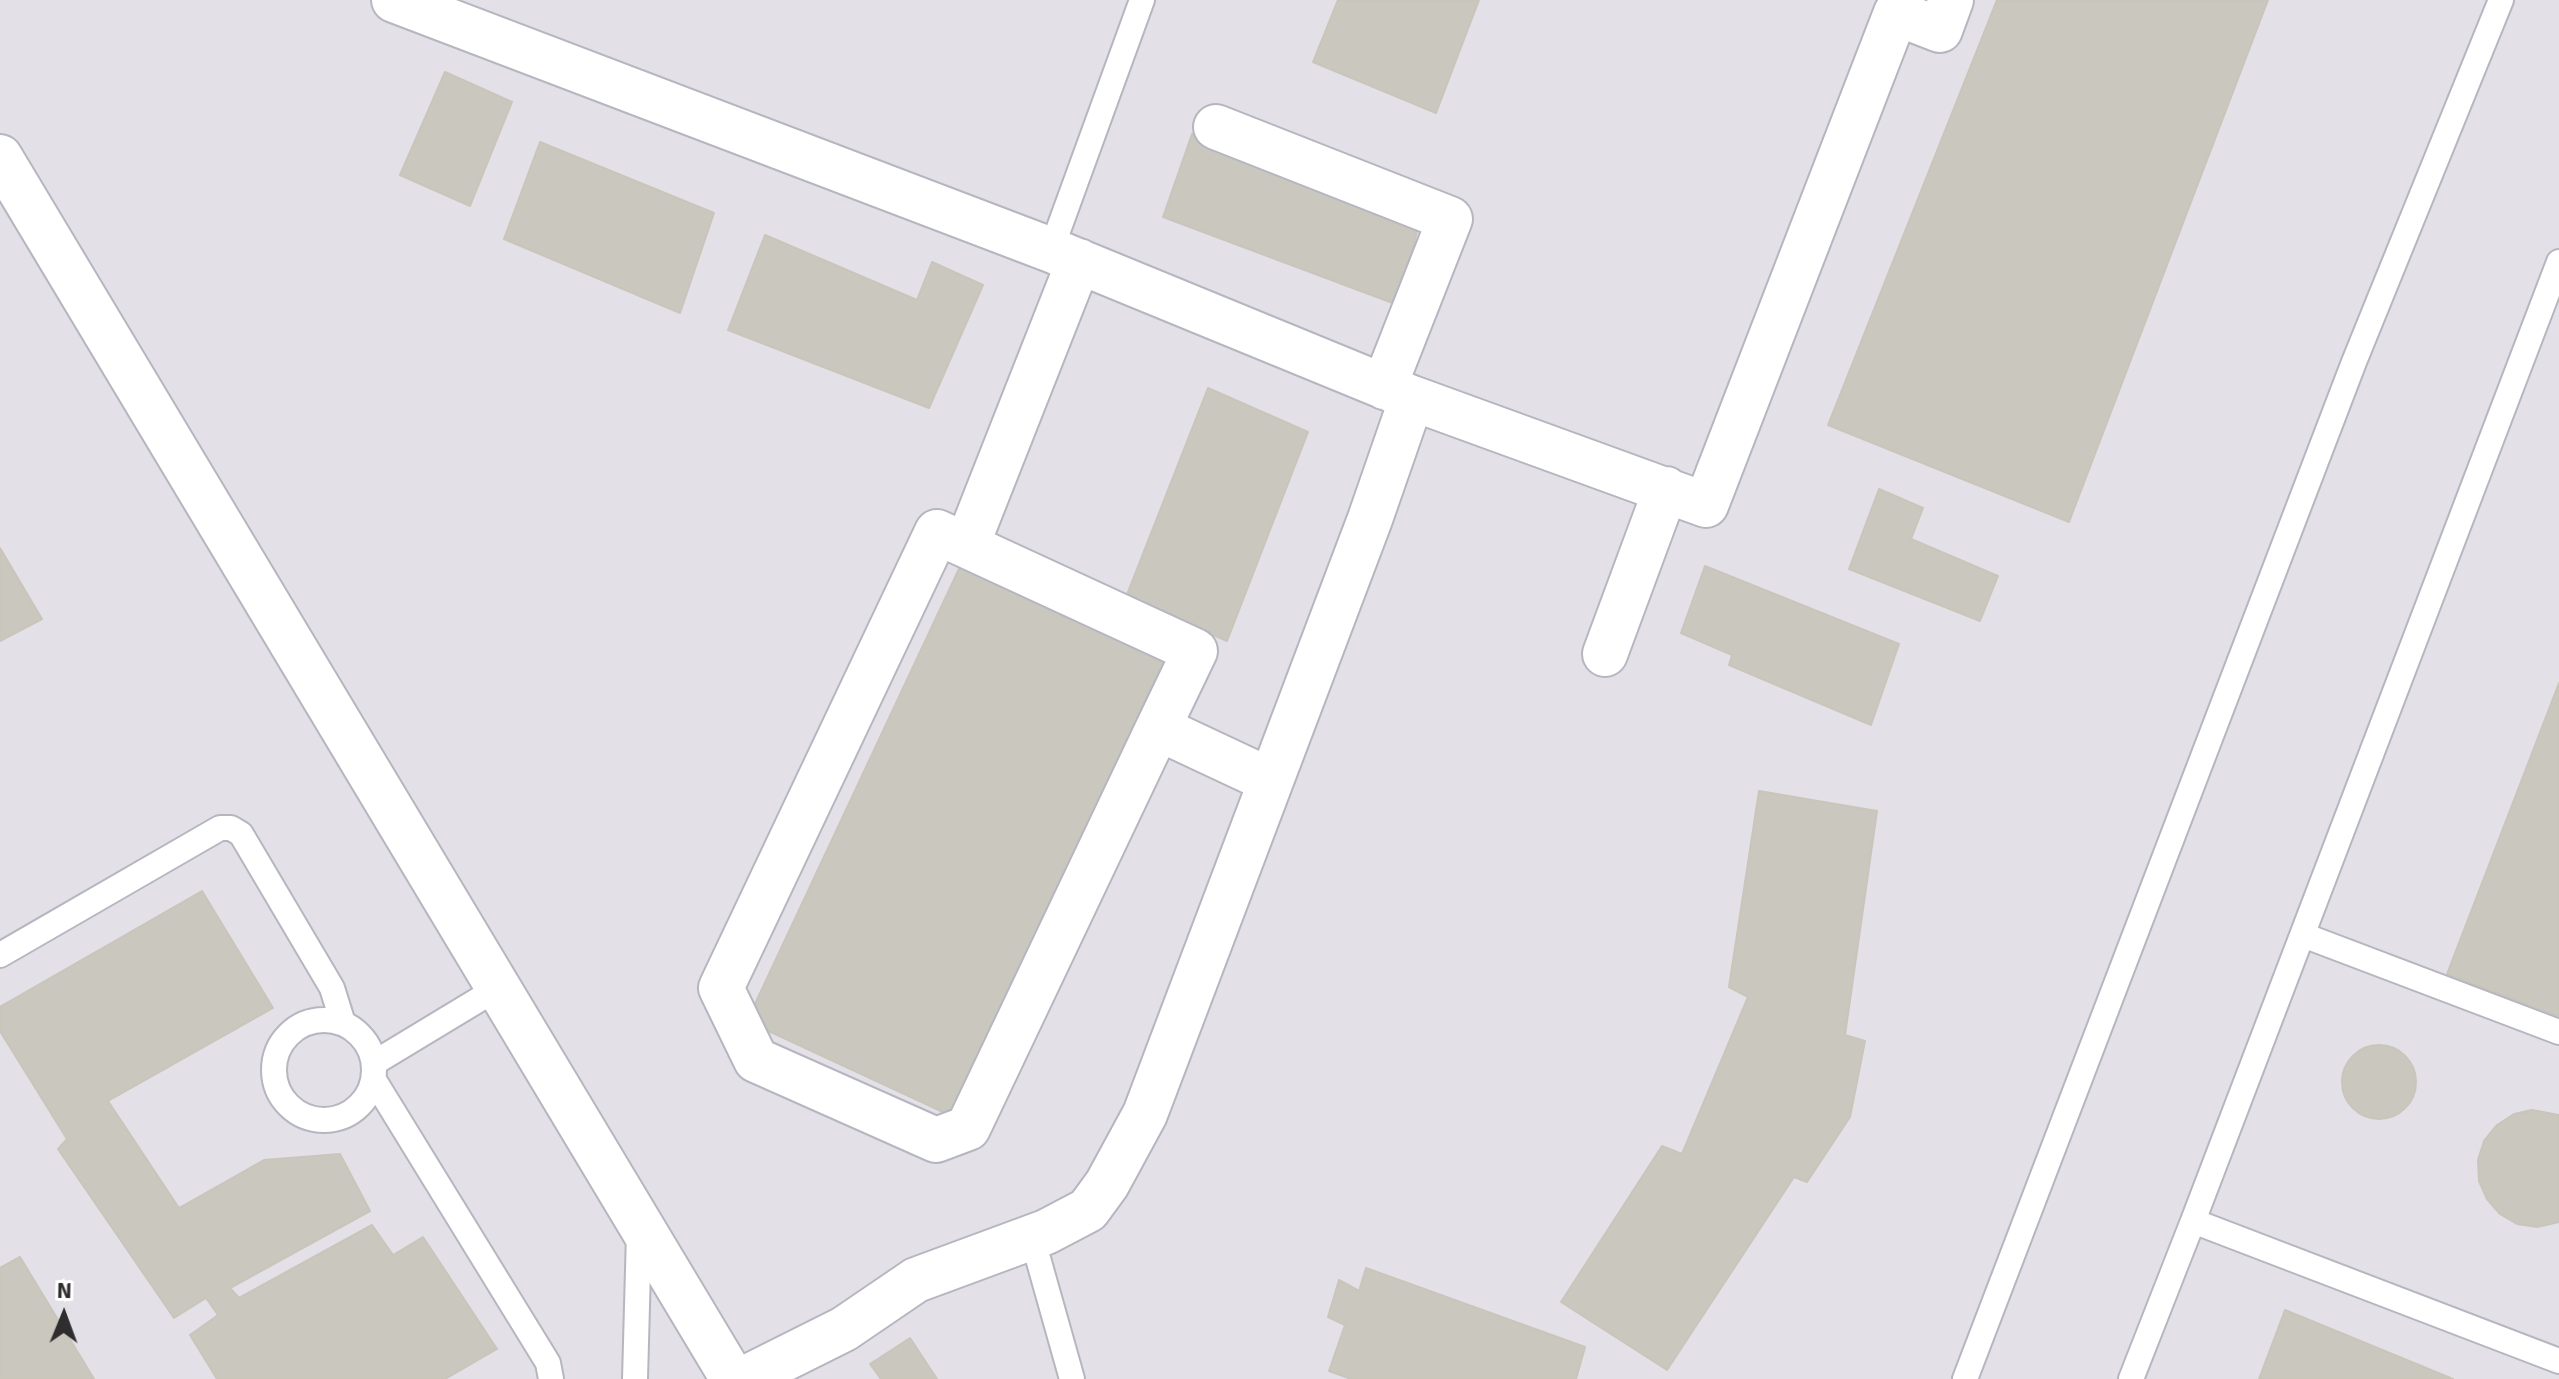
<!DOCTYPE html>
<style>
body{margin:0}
#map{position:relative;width:2559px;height:1379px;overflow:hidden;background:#eee9e1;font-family:Signika,sans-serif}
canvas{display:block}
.north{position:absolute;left:24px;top:1275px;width:80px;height:80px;-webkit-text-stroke:6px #fff;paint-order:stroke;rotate:1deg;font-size:22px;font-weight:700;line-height:32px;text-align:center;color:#2e2e2e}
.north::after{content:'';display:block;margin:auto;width:28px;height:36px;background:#2e2e2e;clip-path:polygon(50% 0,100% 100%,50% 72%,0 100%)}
</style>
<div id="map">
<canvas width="2559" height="1379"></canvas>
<div class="north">N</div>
</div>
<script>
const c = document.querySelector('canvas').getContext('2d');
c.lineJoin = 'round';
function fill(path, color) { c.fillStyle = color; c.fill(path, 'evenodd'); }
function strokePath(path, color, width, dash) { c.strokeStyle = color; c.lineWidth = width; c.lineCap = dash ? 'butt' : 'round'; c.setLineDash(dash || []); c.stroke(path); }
const industrial = new Path2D(`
 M 0,0 L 2559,0 L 2559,1379 L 0,1379 Z`);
const building = new Path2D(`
 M 1338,0 L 1479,0 L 1436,113 L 1313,62 Z
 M 1997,0 L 2268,0 L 2069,522 L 1828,425 Z
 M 445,72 L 512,102 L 470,206 L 400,175 Z
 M 1192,134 L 1420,220 L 1398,305 L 1163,217 Z
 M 540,142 L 714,213 L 680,313 L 504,239 Z
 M 765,235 L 917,300 L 932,262 L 983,285 L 929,408 L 728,330 Z
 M 1208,388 L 1308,432 L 1227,641 L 1126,597 Z
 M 1879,489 L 1923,508 L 1911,539 L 1998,576 L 1980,621 L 1849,569 Z
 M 0,548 L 42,619 L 0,641 Z
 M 965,556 L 1174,653 L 956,1118 L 747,1021 Z
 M 1705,566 L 1899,644 L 1871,725 L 1729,665 L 1732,655 L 1681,633 Z
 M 2559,683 L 2559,1016 L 2447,974 Z
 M 1759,791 L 1877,811 L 1845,1035 L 1865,1041 L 1850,1117 L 1807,1182 L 1794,1177 L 1667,1370 L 1561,1302 L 1662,1146 L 1682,1154 L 1748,997 L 1729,987 Z
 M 202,891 L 273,1008 L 108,1101 L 179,1208 L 264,1160 L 340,1154 L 370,1211 L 230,1288 L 239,1298 L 372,1225 L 393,1255 L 423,1237 L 497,1349 L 445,1379 L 217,1379 L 190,1335 L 218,1315 L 206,1298 L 174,1318 L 58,1149 L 67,1139 L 0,1031 L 0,1007 Z
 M2342 1082a37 37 0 1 1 74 0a37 37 0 1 1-74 0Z
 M 2532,1110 L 2559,1115 L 2559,1222 L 2537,1227 L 2517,1224 L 2500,1214 L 2487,1199 L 2479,1181 L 2478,1160 L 2484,1141 L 2497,1125 L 2514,1114 Z
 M 20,1257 L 94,1379 L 0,1379 L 0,1268 Z
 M 1366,1268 L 1585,1347 L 1576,1379 L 1351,1379 L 1329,1371 L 1345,1325 L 1328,1317 L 1339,1280 L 1359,1291 Z
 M 2285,1310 L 2453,1379 L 2259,1379 Z
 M 910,1338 L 937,1379 L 881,1379 L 870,1364 Z`);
const lane = new Path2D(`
 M 1051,250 L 1142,0
 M 2559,262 L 2193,1221 L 2559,1361
 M 2303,935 L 2559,1032
 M 0,955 L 220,828 L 231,828 L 241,834 L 332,988 L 343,1023
 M274 1070a50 50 0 1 1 100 0a50 50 0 1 1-100 0Z
 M 374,1063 L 498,988
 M 374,1080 L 548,1363 L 551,1379
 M 1032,1237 L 1072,1379
 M 635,1379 L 639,1233
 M 1965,1379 L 2354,362 L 2501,0
 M 2131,1379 L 2193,1221`);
const street = new Path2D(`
 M 394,0 L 1051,250 L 1412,398 L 1706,505 L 1896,13 L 1940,30 L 1951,0
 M 1216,127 L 1450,219 L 1384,387
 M 0,157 L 733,1379
 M 967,545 L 1079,261
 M 1605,654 L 1666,489
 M 1158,728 L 1195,651 L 937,532 L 721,988 L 756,1060 L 936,1140 L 968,1128 L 1158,728 L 1271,781
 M 744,1379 L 844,1329 L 916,1280 L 1046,1232 L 1088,1210 L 1107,1184 L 1145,1114 L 1370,519 L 1412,398`);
fill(industrial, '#e3e1e7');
fill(building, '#cac7bf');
strokePath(building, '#c9c5bb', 2);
strokePath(lane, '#b5b6c0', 28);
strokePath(street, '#b5b6c0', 48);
strokePath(lane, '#fff', 24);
strokePath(street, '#fff', 44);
</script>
